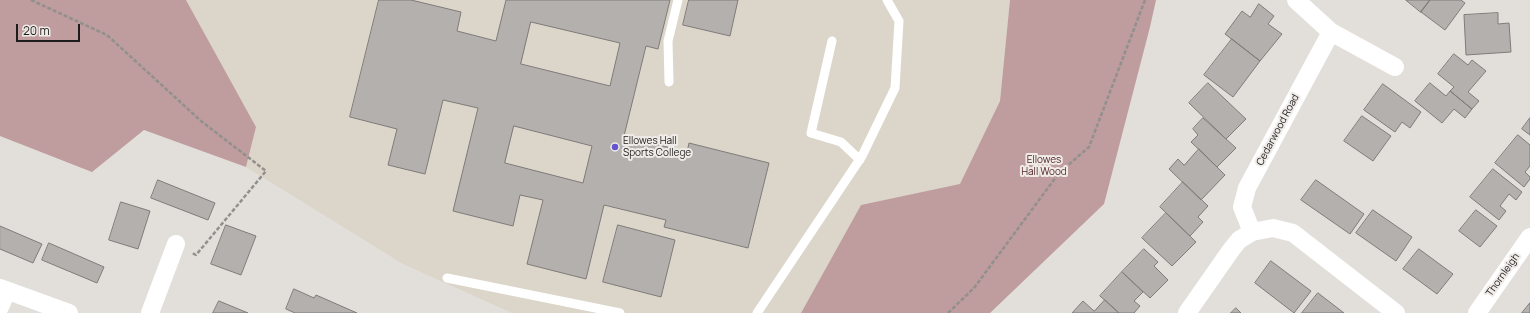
<!DOCTYPE html>
<style>
body{margin:0}
#map{position:relative;width:1530px;height:313px;overflow:hidden;background:#e2dfdb;font-family:Manrope,sans-serif}
canvas{display:block}
.scale{position:absolute;left:16px;top:24px;width:64px;height:18px;box-sizing:border-box;border:2px solid #1d1c1b;border-top:0;padding-left:5px;font-size:12px;line-height:14px;white-space:nowrap;color:#1d1c1b;-webkit-text-stroke:3px #efece8;paint-order:stroke}
</style>
<div id="map">
<canvas width="1530" height="313"></canvas>
<div class="scale">20 m</div>
</div>
<script>
const c = document.querySelector('canvas').getContext('2d');
c.lineJoin = 'round';
function fill(path, color) { c.fillStyle = color; c.fill(path, 'evenodd'); }
function strokePath(path, color, width, dash) { c.strokeStyle = color; c.lineWidth = width; c.lineCap = dash ? 'butt' : 'round'; c.setLineDash(dash || []); c.stroke(path); }
function drawText(font, color, halo, rows, align = 'center') {
  c.font = font + ' Manrope,sans-serif'; c.lineWidth = 4; c.setLineDash([]); c.textBaseline = 'middle'; c.strokeStyle = halo; c.fillStyle = color; for (const [text, x, y, turn = 0] of rows) {
    c.save(); c.translate(x, y); c.rotate((+turn || 0) * Math.PI / 180); c.textAlign = isNaN(turn) ? turn : align; if (halo) c.strokeText(text, 0, 0); c.fillText(text, 0, 0); c.restore();
  }
}
const built = new Path2D(`
 M 186,0 L 1010,0 L 1000,101 L 960,185 L 861,205 L 801,313 L 512,313 L 403,264 L 246,167 L 256,127 Z`);
const forest = new Path2D(`
 M 0,0 L 186,0 L 256,127 L 246,167 L 144,130 L 92,172 L 0,136 Z
 M 1010,0 L 1156,0 L 1150,27 L 1104,204 L 990,313 L 801,313 L 861,205 L 960,184 L 1000,101 Z`);
const building = new Path2D(`
 M 379,0 L 411,0 L 461,12 L 457,31 L 496,41 L 506,0 L 670,0 L 658,49 L 646,46 L 624,136 L 687,152 L 689,143 L 769,163 L 748,248 L 664,227 L 666,220 L 604,205 L 586,279 L 527,264 L 543,200 L 520,195 L 513,226 L 453,211 L 478,108 L 443,100 L 425,174 L 388,165 L 397,129 L 350,117 ZM 531,22 L 620,43 L 610,86 L 521,64 ZM 514,126 L 592,146 L 583,183 L 505,163 Z
 M 689,0 L 738,0 L 730,36 L 683,25 Z
 M 1406,0 L 1430,0 L 1421,12 Z
 M 1430,0 L 1461,0 L 1465,3 L 1445,30 L 1421,12 Z
 M 1259,4 L 1274,16 L 1268,24 L 1282,34 L 1260,61 L 1225,34 L 1242,11 L 1250,17 Z
 M 1498,13 L 1498,24 L 1509,23 L 1511,52 L 1466,55 L 1464,15 Z
 M 1232,39 L 1260,61 L 1233,97 L 1204,75 Z
 M 1454,54 L 1468,65 L 1472,60 L 1486,71 L 1468,92 L 1479,101 L 1472,109 L 1450,91 L 1454,87 L 1438,74 Z
 M 1208,83 L 1246,119 L 1226,139 L 1189,103 Z
 M 1430,83 L 1446,96 L 1450,91 L 1472,109 L 1465,118 L 1454,109 L 1442,123 L 1415,101 Z
 M 1383,84 L 1421,112 L 1410,128 L 1402,122 L 1395,132 L 1364,110 Z
 M 1362,116 L 1391,136 L 1373,161 L 1344,141 Z
 M 1203,118 L 1236,148 L 1217,167 L 1191,142 L 1198,135 L 1193,129 Z
 M 1530,118 L 1530,135 L 1522,129 Z
 M 1518,135 L 1530,145 L 1530,166 L 1525,172 L 1530,177 L 1530,179 L 1524,187 L 1495,163 Z
 M 1199,149 L 1225,175 L 1201,200 L 1169,169 L 1178,159 L 1184,165 Z
 M 1493,169 L 1522,192 L 1516,200 L 1509,194 L 1500,206 L 1506,211 L 1499,220 L 1470,197 Z
 M 158,180 L 215,203 L 208,220 L 151,198 Z
 M 1316,180 L 1364,214 L 1350,234 L 1301,200 Z
 M 1183,182 L 1208,206 L 1198,217 L 1203,222 L 1190,236 L 1160,207 Z
 M 121,202 L 150,211 L 138,249 L 109,240 Z
 M 1373,210 L 1412,237 L 1396,261 L 1356,233 Z
 M 1476,210 L 1497,226 L 1480,247 L 1459,231 Z
 M 1166,213 L 1196,242 L 1172,266 L 1142,238 Z
 M 226,225 L 256,236 L 241,275 L 211,264 Z
 M 618,225 L 675,240 L 661,297 L 603,282 Z
 M 0,226 L 42,244 L 33,263 L 0,249 Z
 M 49,243 L 104,267 L 97,283 L 42,260 Z
 M 1144,249 L 1158,262 L 1154,266 L 1168,280 L 1150,298 L 1122,272 Z
 M 1419,249 L 1453,274 L 1437,294 L 1403,269 Z
 M 1271,261 L 1311,291 L 1294,313 L 1255,283 Z
 M 1122,272 L 1143,292 L 1134,301 L 1140,306 L 1134,313 L 1119,313 L 1100,296 Z
 M 294,289 L 314,298 L 316,295 L 357,313 L 295,313 L 286,309 Z
 M 1318,293 L 1344,313 L 1302,313 Z
 M 1105,300 L 1119,313 L 1072,313 L 1083,301 L 1094,311 Z
 M 219,301 L 248,313 L 213,313 Z
 M 1530,303 L 1530,313 L 1522,313 Z
 M 1236,308 L 1241,313 L 1231,313 Z`);
const path = new Path2D(`
 M 31,0 L 107,35 L 201,121 L 266,171 L 196,255 L 192,253
 M 948,313 L 974,288 L 1059,173 L 1089,147 L 1145,0`);
const service = new Path2D(`
 M 832,41 L 811,133 L 841,142 L 860,160
 M 669,82 L 668,41 L 678,0
 M 447,278 L 620,313
 M 757,313 L 862,156 L 895,88 L 899,21 L 887,0`);
const minor = new Path2D(`
 M 1296,0 L 1331,32 L 1395,67
 M 1252,232 L 1273,228 L 1293,233 L 1396,313
 M 0,288 L 69,313
 M 0,307 L 7,291
 M 150,313 L 176,244
 M 1187,313 L 1231,250 L 1239,240 L 1252,232 L 1242,207 L 1247,188 L 1331,32
 M 1477,313 L 1530,237`);
const markers = [
 [615,147,4,"#6455ce"]
];
const streetNames = [
 ["Cedarwood Road",1278,130,-62],
 ["Thornleigh",1503,275,-55]
];
const poiNames = [
 ["Ellowes Hall",623,141],
 ["Sports College",623,153]
];
const parkNames = [
 ["Ellowes",1044,160],
 ["Hall Wood",1044,172]
];
fill(built, '#dcd5ca');
fill(forest, '#bf9c9d');
fill(building, '#b4b0ad');
strokePath(building, '#7f7b79', 1);
strokePath(path, '#92908d', 2.5, [4, 2]);
strokePath(service, '#fff', 9);
strokePath(minor, '#fff', 18);
for (const [x, y, r, color] of markers) { const dot = new Path2D(); dot.arc(x, y, r, 0, 2 * Math.PI); c.fillStyle = color; c.fill(dot); strokePath(dot, '#efece8', 1.5); }
drawText('10px', '#1d1c1b', '#efece8', streetNames);
drawText('10px', '#1d1c1b', '#efece8', poiNames, 'left');
drawText('10px', '#542328', '#efece8', parkNames);
</script>
